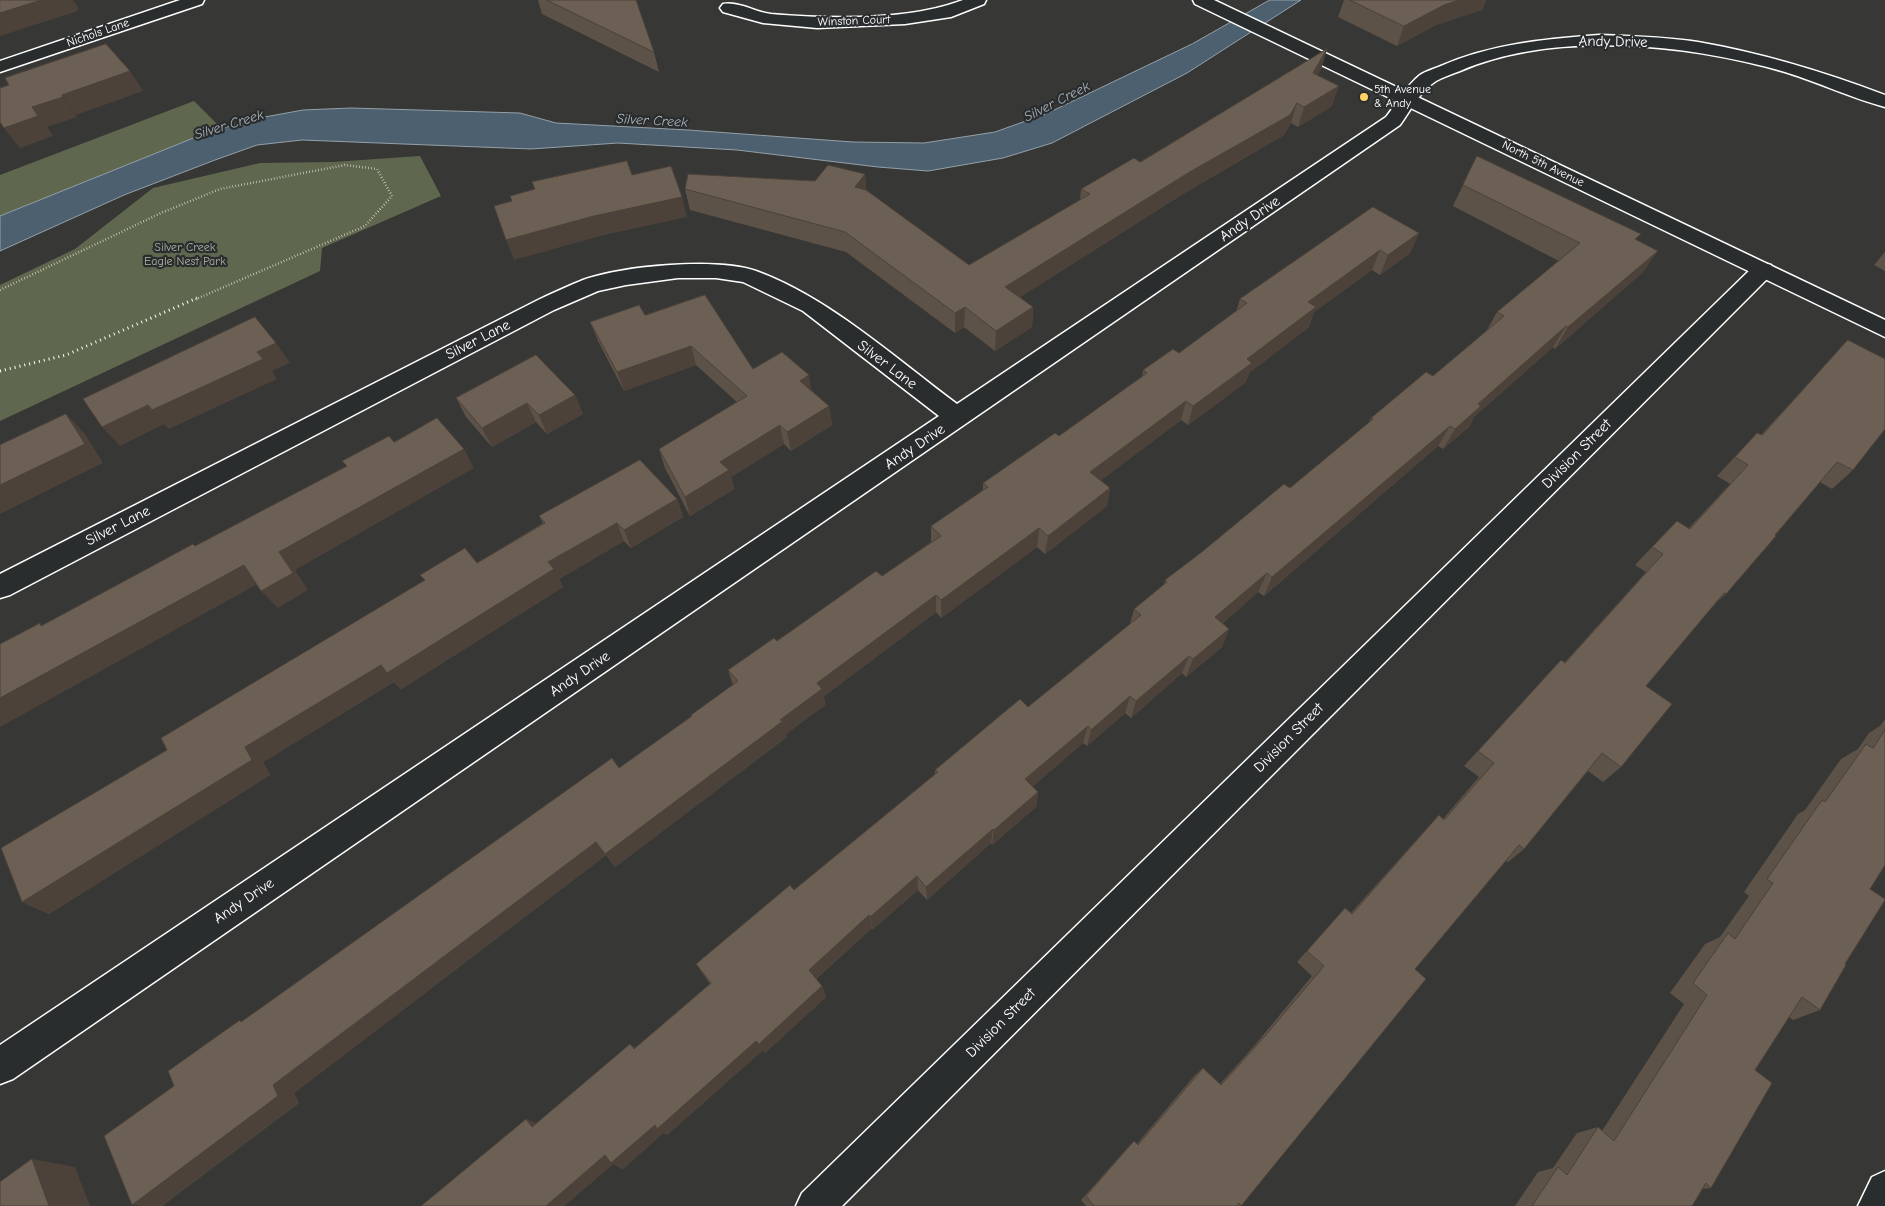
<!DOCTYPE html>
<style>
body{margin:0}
canvas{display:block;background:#373735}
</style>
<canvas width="1885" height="1206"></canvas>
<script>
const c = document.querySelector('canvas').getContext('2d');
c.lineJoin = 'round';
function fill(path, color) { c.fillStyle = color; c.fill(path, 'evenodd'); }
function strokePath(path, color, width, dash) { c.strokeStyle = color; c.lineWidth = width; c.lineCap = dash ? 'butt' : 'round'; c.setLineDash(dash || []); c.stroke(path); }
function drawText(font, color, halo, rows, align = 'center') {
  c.font = font + ' "Comic Neue",sans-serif'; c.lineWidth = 4.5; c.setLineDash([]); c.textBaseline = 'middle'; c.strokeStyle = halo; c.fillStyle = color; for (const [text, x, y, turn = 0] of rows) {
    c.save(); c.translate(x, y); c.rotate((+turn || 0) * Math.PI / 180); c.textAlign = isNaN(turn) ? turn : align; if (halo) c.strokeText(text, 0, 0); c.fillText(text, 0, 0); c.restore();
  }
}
const green = new Path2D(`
 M 194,101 L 222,129 L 196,137 L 0,216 L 0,175 Z
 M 420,156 L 441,196 L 322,248 L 320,271 L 0,421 L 0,285 L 75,249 L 153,188 L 260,163 L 333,162 Z`);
const water = new Path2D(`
 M 1270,0 L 1301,0 L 1187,73 L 1052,143 L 1003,158 L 928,171 L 878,167 L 737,150 L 618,143 L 531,149 L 302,140 L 257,145 L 215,160 L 124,195 L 0,251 L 0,216 L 196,137 L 248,120 L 303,110 L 351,108 L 520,113 L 556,123 L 688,130 L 853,142 L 924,143 L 995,132 L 1048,113 L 1192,44 Z`);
const pathFar1 = new Path2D(`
 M 0,290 L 161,213 L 220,189 L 345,165 L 377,169 L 392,196 L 365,226 L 194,300`);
const path = new Path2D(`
 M 0,371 L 66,355 L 197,298`);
const street = new Path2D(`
 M 180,0 L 204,0 L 202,4 L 0,72 L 0,61 Z
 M 963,0 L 986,0 L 984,4 L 951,17 L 905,24 L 817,28 L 763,23 L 723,12 L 720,8 L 723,4 C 738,1 755,12 771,14 C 829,19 908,21 963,0 Z
 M 1599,35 C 1632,36 1665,37 1698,42 C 1762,53 1824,72 1885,95 L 1885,107 C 1851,98 1818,82 1785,72 C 1687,44 1556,30 1460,71 C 1452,74 1443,77 1436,81 C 1420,91 1410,111 1400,125 L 13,1079 L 0,1084 L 0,1045 L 939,416 L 803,311 L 743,282 L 716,278 L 678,278 L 626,285 L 598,291 L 554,310 L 10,595 L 0,598 L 0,574 L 538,300 C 553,293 568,286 583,280 C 622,266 717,257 756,271 C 828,297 895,358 957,404 L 1386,117 C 1397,103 1406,86 1420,75 C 1426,71 1434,69 1441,66 C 1491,44 1545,39 1599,35 Z
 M 1763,263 L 1771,265 L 1774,270 L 1771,275 L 842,1206 L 796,1206 L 802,1193 L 1755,265 Z
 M 1885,1171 L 1885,1206 L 1858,1206 L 1872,1177 Z`);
const secondary = new Path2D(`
 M 1193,0 L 1214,0 L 1885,320 L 1885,337 L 1195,4 Z`);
const wall = new Path2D(`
 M 538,0 L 636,0 L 654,52 L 659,72 L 542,14 Z
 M 1344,0 L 1486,0 L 1482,10 L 1436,25 L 1397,46 L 1338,17 Z
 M 1327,49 L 1321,69 L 1317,75 L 1332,106 L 1298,127 L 1291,123 L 1284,135 L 1183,194 L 1020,297 L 1033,307 L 1032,327 L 995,351 L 964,327 L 955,333 L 846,252 L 690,210 L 685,189 L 815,181 L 865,174 L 866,190 L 969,265 L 1080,200 L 1081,189 L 1140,162 Z
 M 1463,185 L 1637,240 L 1643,272 L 1555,349 L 1553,347 L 1474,417 L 1469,427 L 1443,449 L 1438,446 L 1264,596 L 1258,592 L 1223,623 L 1229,629 L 1222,647 L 1186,677 L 1182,673 L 1131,718 L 1125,713 L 1087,746 L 1083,743 L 1033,786 L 1038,792 L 1036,807 L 992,845 L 991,843 L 927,900 L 918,890 L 873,929 L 872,928 L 816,979 L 822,986 L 826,997 L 765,1053 L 763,1050 L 667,1135 L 663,1133 L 623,1169 L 613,1164 L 564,1206 L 421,1206 L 537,1123 L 630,1044 L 635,1048 L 710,984 L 696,964 L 794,890 L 935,774 L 935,770 L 1028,707 L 1130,624 L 1134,609 L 1164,585 L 1165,580 L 1290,488 L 1368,424 L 1371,418 L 1433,376 L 1486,332 L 1497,312 L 1559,261 L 1453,206 Z
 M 1419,233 L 1410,253 L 1380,275 L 1372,270 L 1314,312 L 1309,327 L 1249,373 L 1246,382 L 1188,425 L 1181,420 L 1101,480 L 1110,488 L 1107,506 L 1045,554 L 1037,547 L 941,618 L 936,612 L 824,696 L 825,705 L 786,734 L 787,737 L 615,867 L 606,855 L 294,1093 L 299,1103 L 162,1206 L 141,1206 L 174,1086 L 243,1021 L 619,768 L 691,717 L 691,715 L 733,685 L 728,670 L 882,576 L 931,542 L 931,526 L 983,490 L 983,483 L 1059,436 L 1142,377 L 1143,370 L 1179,353 L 1236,312 L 1240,299 Z
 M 1885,252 L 1885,271 L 1874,265 Z
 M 645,315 L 753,369 L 811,390 L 829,406 L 832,425 L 791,451 L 784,444 L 731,477 L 734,489 L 690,516 L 665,468 L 659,449 L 737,402 L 696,365 L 624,391 L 598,341 L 590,322 Z
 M 1848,340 L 1853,470 L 1832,489 L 1820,482 L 1726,594 L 1713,605 L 1646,686 L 1621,767 L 1603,782 L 1588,771 L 1524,849 L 1508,862 L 1506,861 L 1415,969 L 1241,1206 L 1086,1206 L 1081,1200 L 1128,1147 L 1134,1141 L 1137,1144 L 1195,1075 L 1203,1068 L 1220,1084 L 1255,1045 L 1312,976 L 1297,962 L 1334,920 L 1345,908 L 1351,913 L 1426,829 L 1439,815 L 1443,819 L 1479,777 L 1464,766 L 1561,660 L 1565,662 L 1646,572 L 1635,565 L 1652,547 L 1689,528 L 1730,484 L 1717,476 L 1757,433 L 1761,435 Z
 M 575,395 L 583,414 L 547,434 L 536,422 L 492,447 L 466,417 L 456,398 Z
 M 677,499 L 683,517 L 631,548 L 624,541 L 559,579 L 563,587 L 401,689 L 394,682 L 263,762 L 270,775 L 49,914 L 22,902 L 167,750 L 543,523 L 539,516 Z
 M 1885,719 L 1885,865 L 1870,889 L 1845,964 L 1820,1010 L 1793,1020 L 1789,1017 L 1755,1070 L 1711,1188 L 1702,1189 L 1692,1206 L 1515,1206 L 1538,1172 L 1553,1168 L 1577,1133 L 1598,1127 L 1602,1131 L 1684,1004 L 1670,993 L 1705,944 L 1720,937 L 1749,896 L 1744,892 L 1798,814 L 1805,810 L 1841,759 L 1858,749 L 1869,733 L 1880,726 Z`);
const shadedWall = new Path2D(`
 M 41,0 L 73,0 L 79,9 L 77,9 L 78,11 L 0,36 L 0,13 Z
 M 1459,0 L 1486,0 L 1482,10 L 1436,25 L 1397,46 L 1404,26 L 1444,5 Z
 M 1327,49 L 1321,69 L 1307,93 L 1313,73 Z
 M 130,71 L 143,91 L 76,115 L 62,95 Z
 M 1339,86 L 1332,106 L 1298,127 L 1304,107 Z
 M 63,97 L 77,117 L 47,127 L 53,136 L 20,148 L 4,128 L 32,107 Z
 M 1297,103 L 1291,123 L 1284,135 L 1183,194 L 1004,307 L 1005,287 Z
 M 865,174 L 866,194 L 855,187 Z
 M 682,197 L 687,217 L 600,236 L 514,260 L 506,240 L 594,216 Z
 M 1419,233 L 1410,253 L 1380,275 L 1388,255 Z
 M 1380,250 L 1372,270 L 1314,312 L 1309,327 L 1249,373 L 1246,382 L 1188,425 L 1193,406 L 1308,302 Z
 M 1658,251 L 1643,272 L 1555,349 L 1568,327 Z
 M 965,307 L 964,327 L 955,333 L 955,313 Z
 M 1033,307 L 1032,327 L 995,351 L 996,331 Z
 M 1566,326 L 1553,347 L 1474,417 L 1469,427 L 1443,449 L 1455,429 L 1478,404 Z
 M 276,343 L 290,363 L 272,371 L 277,379 L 169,429 L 164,424 L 120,446 L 102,427 Z
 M 691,346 L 696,365 L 624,391 L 617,372 Z
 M 809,375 L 812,395 L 800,381 Z
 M 575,395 L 583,414 L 547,434 L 539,415 Z
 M 1186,401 L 1181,420 L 1087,491 L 1090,472 Z
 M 527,403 L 536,422 L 492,447 L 482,428 Z
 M 829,406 L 832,425 L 791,451 L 787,432 Z
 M 66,414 L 85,434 L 103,463 L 0,514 L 0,485 Z
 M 780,425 L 784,444 L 731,477 L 734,489 L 690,516 L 685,497 L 720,462 Z
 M 1450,426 L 1438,446 L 1264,596 L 1272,577 Z
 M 464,449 L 474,468 L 295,570 L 308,590 L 278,608 L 261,591 L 279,552 Z
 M 1110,488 L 1107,506 L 1045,554 L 1048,536 Z
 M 677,499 L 683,517 L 631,548 L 624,530 Z
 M 617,523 L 624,541 L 559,579 L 563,587 L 401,689 L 394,682 L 263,762 L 270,775 L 49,914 L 22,902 L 245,747 L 381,665 L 548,562 Z
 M 1039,528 L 1037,547 L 941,618 L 941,600 Z
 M 244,565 L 261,582 L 0,727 L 0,698 Z
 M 1267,573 L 1258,592 L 1208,636 L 1215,617 Z
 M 936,595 L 936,612 L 824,696 L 825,705 L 786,734 L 787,737 L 615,867 L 605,854 L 780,720 L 817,683 Z
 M 1229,629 L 1222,647 L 1186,677 L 1193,659 Z
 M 1189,656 L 1182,673 L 1131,718 L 1136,701 Z
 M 1130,696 L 1125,713 L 1087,746 L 1091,730 Z
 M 1088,726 L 1083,743 L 1023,795 L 1025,779 Z
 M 1038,792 L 1036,807 L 992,845 L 994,830 Z
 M 993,829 L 991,843 L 927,900 L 926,887 Z
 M 596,842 L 606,855 L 294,1093 L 299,1103 L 162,1206 L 141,1206 L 132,1205 L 273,1085 Z
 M 917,876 L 918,890 L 873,929 L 870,917 Z
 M 869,915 L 872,928 L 813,981 L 809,970 Z
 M 822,986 L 826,997 L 765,1053 L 759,1044 Z
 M 756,1041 L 763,1050 L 667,1135 L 663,1133 L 623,1169 L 613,1164 L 564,1206 L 546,1206 L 605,1155 L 655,1125 Z
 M 526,1119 L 541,1125 L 532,1127 Z
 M 32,1159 L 75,1167 L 90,1206 L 49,1206 Z`);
const building = new Path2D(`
 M 0,0 L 41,0 L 0,13 Z
 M 547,0 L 636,0 L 654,52 Z
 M 1350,0 L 1459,0 L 1444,5 L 1404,26 Z
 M 106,44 L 130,71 L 62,95 L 63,97 L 32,107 L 38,116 L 4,128 L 0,122 L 0,88 L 9,85 L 5,78 Z
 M 1327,49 L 1313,73 L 1339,86 L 1304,107 L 1297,103 L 1290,115 L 1188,173 L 1005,287 L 1033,307 L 996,331 L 965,307 L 955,313 L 845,232 L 685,189 L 688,174 L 815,181 L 828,165 L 865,174 L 855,187 L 866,190 L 969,265 L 1090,194 L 1081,189 L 1134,158 L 1140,162 Z
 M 1477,156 L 1641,234 L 1635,239 L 1658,251 L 1568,327 L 1566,326 L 1478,404 L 1481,406 L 1455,429 L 1450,426 L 1272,577 L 1267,573 L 1215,617 L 1229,629 L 1193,659 L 1189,656 L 1136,701 L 1130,696 L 1091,730 L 1088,726 L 1025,779 L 1038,792 L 994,830 L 993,829 L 926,887 L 917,876 L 870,917 L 869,915 L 809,970 L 822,986 L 759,1044 L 756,1041 L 657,1129 L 655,1125 L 611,1163 L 605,1155 L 546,1206 L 421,1206 L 526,1119 L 532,1127 L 630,1044 L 634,1049 L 711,983 L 696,964 L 790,885 L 794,890 L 938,772 L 935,770 L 1020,699 L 1028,707 L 1141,615 L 1134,609 L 1167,582 L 1165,580 L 1203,551 L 1284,484 L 1290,488 L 1373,419 L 1371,418 L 1426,372 L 1433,376 L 1504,316 L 1497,312 L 1580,243 L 1463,185 Z
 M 627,161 L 632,175 L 671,166 L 682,197 L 594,216 L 506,240 L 494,206 L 512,201 L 510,196 L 535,189 L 532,182 Z
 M 1373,207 L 1419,233 L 1388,255 L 1380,250 L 1308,302 L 1316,307 L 1247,359 L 1252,363 L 1193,406 L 1186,401 L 1090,472 L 1110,488 L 1048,536 L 1039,528 L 941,600 L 936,595 L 817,683 L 822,689 L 780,720 L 783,721 L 605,854 L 596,842 L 273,1085 L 278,1096 L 132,1205 L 104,1136 L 174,1086 L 168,1071 L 240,1020 L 241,1022 L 612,758 L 619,768 L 692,716 L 691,715 L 738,681 L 728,670 L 774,638 L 777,641 L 876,571 L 882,576 L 941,536 L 931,526 L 988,487 L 983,483 L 1055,433 L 1059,436 L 1147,373 L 1143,370 L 1173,349 L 1179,353 L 1247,303 L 1240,299 Z
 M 705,295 L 753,369 L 782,352 L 809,375 L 800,381 L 829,406 L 787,432 L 780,425 L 720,462 L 729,470 L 685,497 L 659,449 L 747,396 L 691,346 L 617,372 L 590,322 L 639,305 L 645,315 Z
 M 255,317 L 276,343 L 257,352 L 263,359 L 152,410 L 148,405 L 102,427 L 83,399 Z
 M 1848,340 L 1885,359 L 1885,429 L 1853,470 L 1837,462 L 1775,535 L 1776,536 L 1726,594 L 1724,593 L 1646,686 L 1672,704 L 1621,767 L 1602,753 L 1524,849 L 1519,845 L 1415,969 L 1426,979 L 1241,1206 L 1239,1203 L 1237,1206 L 1094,1206 L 1086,1196 L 1134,1141 L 1138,1145 L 1203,1068 L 1221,1085 L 1265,1036 L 1324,966 L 1307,951 L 1345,908 L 1352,914 L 1439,815 L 1444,820 L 1494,763 L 1478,751 L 1561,660 L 1565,663 L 1663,554 L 1652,547 L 1677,521 L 1690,529 L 1748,465 L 1735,457 L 1757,433 L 1762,435 Z
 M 536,355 L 575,395 L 539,415 L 527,403 L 482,428 L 456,398 Z
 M 66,414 L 85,444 L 0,485 L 0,445 Z
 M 437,418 L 464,449 L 279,552 L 293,573 L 261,591 L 244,565 L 0,698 L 0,644 L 40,623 L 41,626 L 193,544 L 195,546 L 347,466 L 342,461 L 389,436 L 394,442 Z
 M 640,460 L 677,499 L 624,530 L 617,523 L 548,562 L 554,569 L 387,673 L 381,665 L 245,747 L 252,760 L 22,902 L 1,848 L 167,750 L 161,738 L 425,580 L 420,575 L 465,548 L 477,563 L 545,523 L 539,516 Z
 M 1885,730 L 1885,865 L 1870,889 L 1885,899 L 1885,900 L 1845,964 L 1846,965 L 1820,1010 L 1802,997 L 1755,1070 L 1772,1083 L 1711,1188 L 1706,1183 L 1692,1206 L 1532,1206 L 1558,1167 L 1567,1175 L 1598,1127 L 1614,1141 L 1707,995 L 1693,983 L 1728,933 L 1735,939 L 1773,883 L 1767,879 L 1822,800 L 1825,802 L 1866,744 L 1873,748 Z
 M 32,1159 L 49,1206 L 0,1206 L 0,1182 Z`);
const markers = [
 [1364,97,5,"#ffd166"]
];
const farStreetnames = [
 ["Winston Court",854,21,-2],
 ["Nichols Lane",98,33,-19],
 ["North 5th Avenue",1543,164,26]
];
const farPoinames = [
 ["5th Avenue",1374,90],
 ["& Andy",1374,104]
];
const farParknames = [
 ["Silver Creek",185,248],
 ["Eagle Nest Park",185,262]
];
const farWaternames = [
 ["Silver Creek",1057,102,-27],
 ["Silver Creek",652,121,3],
 ["Silver Creek",229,125,-17]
];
const streetNames = [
 ["Andy Drive",1613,42,1],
 ["Andy Drive",1250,219,-34],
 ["Silver Lane",478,340,-27],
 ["Silver Lane",887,365,37],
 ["Andy Drive",915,447,-34],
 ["Division Street",1577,454,-45],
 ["Silver Lane",118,526,-27],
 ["Andy Drive",580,674,-34],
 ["Division Street",1289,738,-45],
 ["Andy Drive",244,901,-34],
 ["Division Street",1001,1023,-45]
];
fill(green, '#5f684e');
fill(water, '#4c606f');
strokePath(water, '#94a0a9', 1);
strokePath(street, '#fff', 3);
strokePath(secondary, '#fff', 3);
strokePath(pathFar1, '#fff', 2.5, [0.5, 2.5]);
strokePath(path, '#fff', 3, [1, 4]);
fill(street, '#2a2d2e');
fill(secondary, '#2a2d2e');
fill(wall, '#5d5247');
fill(shadedWall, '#4c423a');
fill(building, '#6c5f53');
strokePath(building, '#4c423a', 1);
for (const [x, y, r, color] of markers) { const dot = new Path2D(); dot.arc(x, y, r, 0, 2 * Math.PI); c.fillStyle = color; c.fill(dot); strokePath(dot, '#2a2d2e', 2); }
drawText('12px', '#fff', '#2a2d2e', farStreetnames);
drawText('12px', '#fff', '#2a2d2e', farPoinames, 'left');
drawText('12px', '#afb4a6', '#2a2d2e', farParknames);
drawText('italic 14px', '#aeb7be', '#2a2d2e', farWaternames);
drawText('15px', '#fff', '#2a2d2e', streetNames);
</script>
